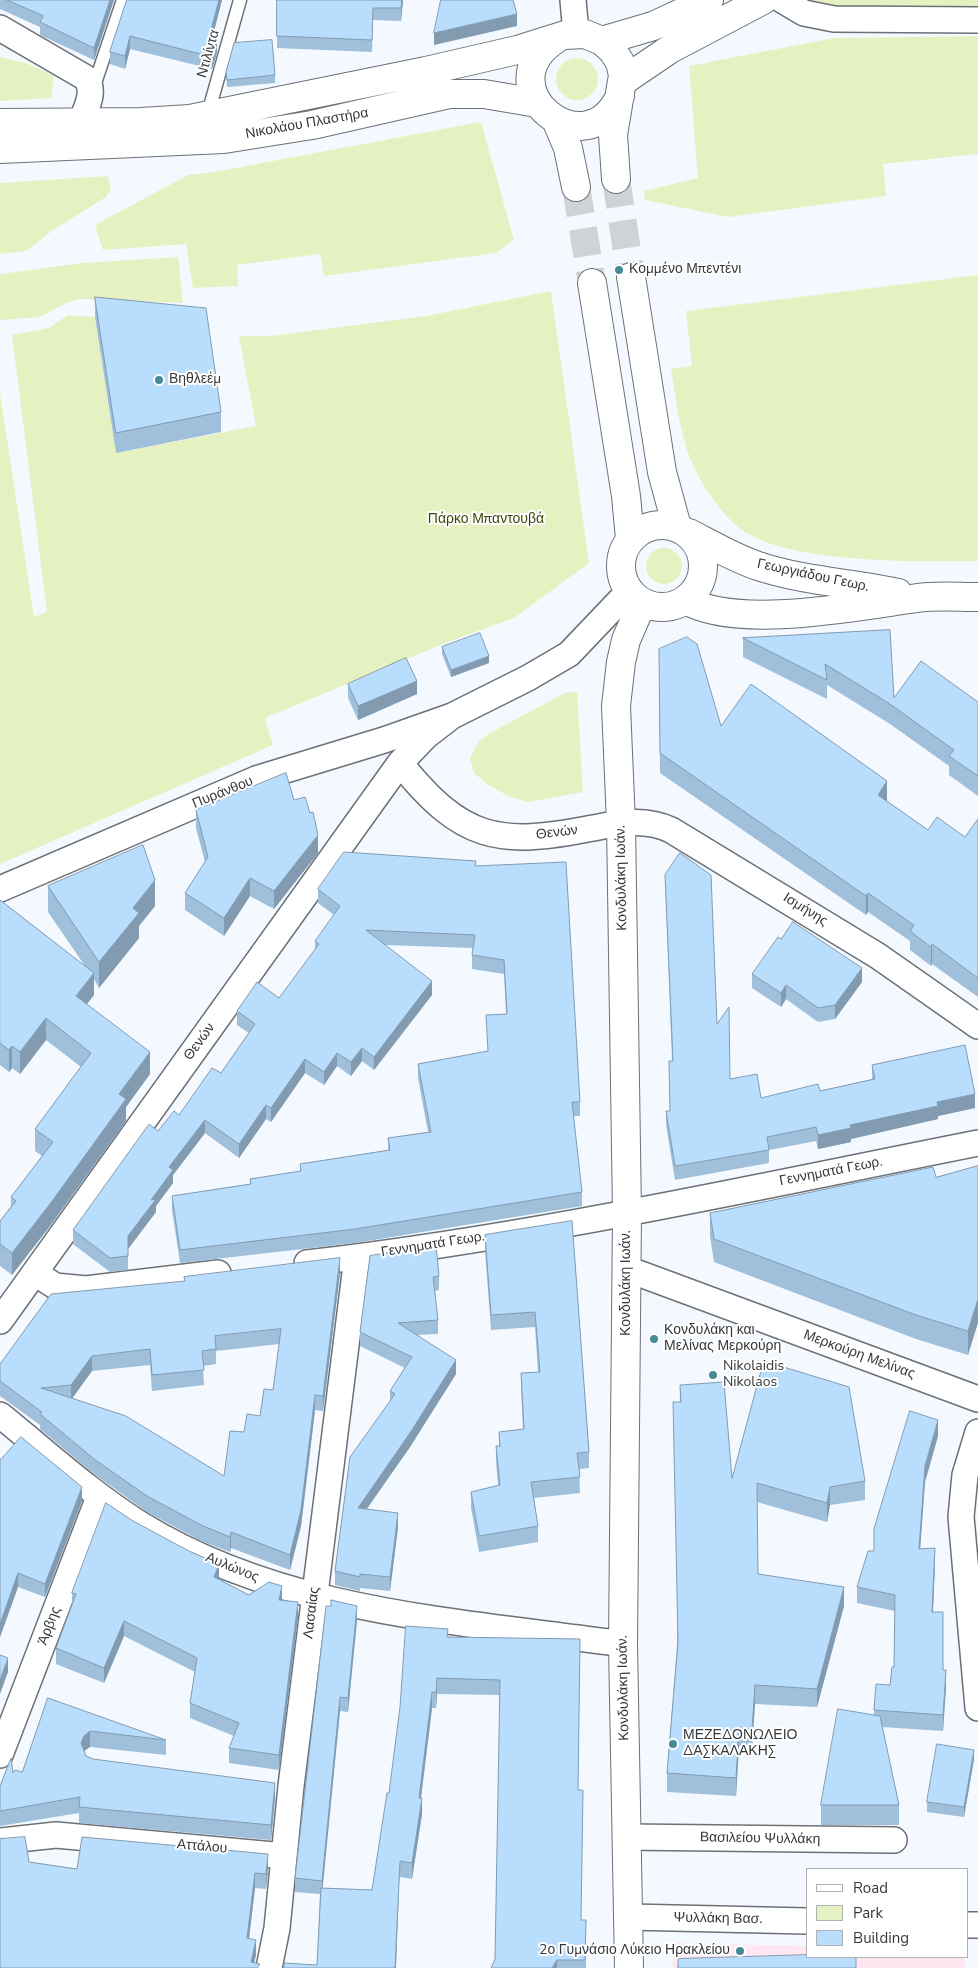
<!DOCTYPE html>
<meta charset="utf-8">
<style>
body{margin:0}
#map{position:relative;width:978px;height:1968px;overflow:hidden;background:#f3f9fe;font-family:"Nunito Sans",sans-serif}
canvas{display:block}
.legend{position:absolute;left:806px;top:1868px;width:162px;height:90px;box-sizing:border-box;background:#fff;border:1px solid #afb0b1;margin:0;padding:6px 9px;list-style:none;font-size:15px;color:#36393b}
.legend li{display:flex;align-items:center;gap:10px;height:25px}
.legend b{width:25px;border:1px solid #afb0b1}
</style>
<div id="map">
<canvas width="978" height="1968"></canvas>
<ul class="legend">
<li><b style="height:6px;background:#fff"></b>Road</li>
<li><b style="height:14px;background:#e6f1c2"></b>Park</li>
<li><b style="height:14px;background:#b9defd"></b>Building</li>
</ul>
</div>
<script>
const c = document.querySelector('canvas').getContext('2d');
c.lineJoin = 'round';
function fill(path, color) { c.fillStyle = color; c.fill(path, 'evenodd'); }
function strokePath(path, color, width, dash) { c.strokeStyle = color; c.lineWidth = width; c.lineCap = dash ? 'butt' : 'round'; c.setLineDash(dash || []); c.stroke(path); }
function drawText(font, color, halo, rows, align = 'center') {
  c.font = font + ' "Nunito Sans",sans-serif'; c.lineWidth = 4; c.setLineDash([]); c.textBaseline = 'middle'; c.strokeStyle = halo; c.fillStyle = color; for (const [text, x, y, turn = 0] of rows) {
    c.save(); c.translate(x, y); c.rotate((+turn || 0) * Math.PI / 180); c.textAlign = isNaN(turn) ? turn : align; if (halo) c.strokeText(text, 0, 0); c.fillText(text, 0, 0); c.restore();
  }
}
const education = new Path2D(`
 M 673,1943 L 807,1946 L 807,1957 L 964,1957 L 965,1968 L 673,1968 Z`);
const green = new Path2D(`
 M 810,0 L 978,0 L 978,7 C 927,8 858,13 810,0 Z
 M 978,36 L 978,154 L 883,164 L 886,196 L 728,217 L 645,200 L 644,191 L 698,178 L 689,66 L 834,38 Z
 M 0,57 L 26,63 L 54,76 L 51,98 L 0,101 Z
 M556 79a21 21 0 1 1 42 0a21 21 0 1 1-42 0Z
 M 481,122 L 514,240 L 496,253 L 324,276 L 320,254 L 237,265 L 238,286 L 193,288 L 186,244 L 103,250 L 95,225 L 188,175 L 214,172 Z
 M 108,176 L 111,189 L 106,197 L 53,230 L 26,251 L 0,254 L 0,183 Z
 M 178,257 L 183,303 L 80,299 L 66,303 L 40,317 L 0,320 L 0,274 L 83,263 Z
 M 978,275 L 978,561 C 918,562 802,563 750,535 C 725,522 700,483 690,458 C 679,430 676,398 671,369 L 692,366 L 686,311 Z
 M 551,291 L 589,563 L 514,618 L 450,641 L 265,718 L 273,745 L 0,864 L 0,393 L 34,617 L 47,612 L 12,335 L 49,328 L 68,315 L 95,317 L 116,453 L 256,426 L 239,336 L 271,336 L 426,316 Z
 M646 566a18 18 0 1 1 36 0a18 18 0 1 1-36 0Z
 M 577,692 L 583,792 L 528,802 L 510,797 L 487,784 L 474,773 L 470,758 L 479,741 L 490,733 L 565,693 Z`);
const secondaryTunnel = new Path2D(`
 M 616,179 L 631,277
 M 576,187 L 592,283`);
const lane = new Path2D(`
 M 93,89 L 123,0
 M 207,117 L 240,0`);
const street = new Path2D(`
 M 573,0 L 576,33
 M 782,0 L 804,13 L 834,19 L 978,20
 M 0,28 L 86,78 C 96,92 86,108 81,122
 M 400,763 C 462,840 497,847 593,828 C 620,823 645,818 671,830 L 878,956 L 978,1026
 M 0,889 L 256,779 L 384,740 L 452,716 L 528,678 L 569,654 L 629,591
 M 307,1263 C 532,1237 756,1187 978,1143
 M 627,1269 L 978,1399
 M 35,1273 L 55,1286 L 86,1289 L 218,1273
 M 0,1321 L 400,763 L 426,736 L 452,716
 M 0,1415 C 46,1452 89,1492 140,1524 C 284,1613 459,1621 623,1644
 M 978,1432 L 965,1475 L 961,1517 L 978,1708
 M 0,1755 L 99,1497
 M 626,1837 L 894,1840
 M 0,1841 L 56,1835 L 274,1855
 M 629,1917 L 807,1921
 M 967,1925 L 978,1925
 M 269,1968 L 277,1928 L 291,1786 L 357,1257`);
const secondary = new Path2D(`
 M 556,39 C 483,87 586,171 620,96
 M 602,41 L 653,26 L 709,0
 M 623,81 L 670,49 L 763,0
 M 557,122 L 568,148 L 576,187
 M 0,123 L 141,122 L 190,119 L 426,71 L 517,50 L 565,35 L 585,34 L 602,41 L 612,50 L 620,62 L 623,75 L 613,135 L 616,179
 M 0,149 L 224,139 L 312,125 L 449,94 L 484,94 L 537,103
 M 631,277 L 662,472 L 677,527
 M 592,283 L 626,496 L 630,539
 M621 566a41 41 0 1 1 82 0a41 41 0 1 1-82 0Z
 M 689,533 C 712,545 734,558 758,566 C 803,581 852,583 898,593
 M 686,600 C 737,630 858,606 917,598 C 936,595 958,597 978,597
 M 629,1968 L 623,1644 L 627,1213 L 621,823 L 616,706 L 621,662 L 626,640 L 642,603`);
const wall = new Path2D(`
 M 0,0 L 114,0 L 94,60 L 40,35 L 40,27 L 0,9 Z
 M 127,0 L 222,0 L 212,40 L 217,52 L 212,69 L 130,49 L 125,69 L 110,64 L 110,52 Z
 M 277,0 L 403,0 L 401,21 L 373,20 L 372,52 L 277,48 Z
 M 226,72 L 275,75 L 275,83 L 227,87 Z
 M 95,297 L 221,412 L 221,432 L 116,453 L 95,317 Z
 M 890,630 L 894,698 L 978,702 L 978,796 L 949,775 L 949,766 L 890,724 L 827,685 L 827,699 L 743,657 L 743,638 Z
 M 442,647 L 489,663 L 451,677 L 442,654 Z
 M 659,649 L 721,726 L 887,801 L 928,830 L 965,837 L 978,819 L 978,997 L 932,964 L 931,966 L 910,950 L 910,941 L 868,912 L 866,915 L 660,773 Z
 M 348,684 L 417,694 L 358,720 L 348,698 Z
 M 294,800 L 318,853 L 274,909 L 250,896 L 224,936 L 185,910 L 185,893 L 205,862 L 196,828 L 196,810 Z
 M 476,866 L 580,1102 L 580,1116 L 573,1116 L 582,1192 L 582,1206 L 355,1243 L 180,1263 L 172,1210 L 172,1196 L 250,1184 L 250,1179 L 300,1171 L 300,1164 L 388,1150 L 388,1138 L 428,1132 L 418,1078 L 418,1064 L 488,1051 L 486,1015 L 506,1014 L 504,974 L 472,969 L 472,955 L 473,948 L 385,945 L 432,995 L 374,1070 L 362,1061 L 351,1076 L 337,1066 L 324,1085 L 305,1073 L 271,1122 L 266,1119 L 239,1158 L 205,1133 L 173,1175 L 173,1183 L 156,1206 L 156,1212 L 128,1249 L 128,1270 L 110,1272 L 73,1244 L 73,1230 L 158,1131 L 179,1115 L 221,1073 L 249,1033 L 237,1025 L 237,1011 L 279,998 L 315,950 L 315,941 L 334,915 L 318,903 L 318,889 Z
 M 665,875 L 717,1024 L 730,1079 L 761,1098 L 820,1091 L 872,1079 L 872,1065 L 975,1108 L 938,1116 L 938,1119 L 851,1139 L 851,1142 L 818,1149 L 816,1141 L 769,1150 L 769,1163 L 675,1180 L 666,1125 L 666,1111 L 670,1111 L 672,1061 Z
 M 48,886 L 155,906 L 139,926 L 139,938 L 99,988 L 94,979 L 94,995 L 87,1004 L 150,1074 L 126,1107 L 126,1121 L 50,1226 L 12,1275 L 0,1266 L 0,1221 L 11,1206 L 11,1197 L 42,1156 L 35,1151 L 35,1129 L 81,1067 L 46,1040 L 20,1074 L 12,1068 L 9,1072 L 0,1065 L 0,900 L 85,966 L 48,912 Z
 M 781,939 L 862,982 L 835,1019 L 818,1022 L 786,999 L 781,1007 L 752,988 L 752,974 Z
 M 978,1166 L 968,1355 L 916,1339 L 714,1262 L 710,1236 L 710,1213 L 936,1177 Z
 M 572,1221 L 589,1452 L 589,1468 L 579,1469 L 580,1493 L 534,1498 L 538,1526 L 538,1542 L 479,1552 L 471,1508 L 471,1492 L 498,1485 L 496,1462 L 496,1446 L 499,1446 L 499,1432 L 523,1429 L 521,1389 L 521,1373 L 538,1372 L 535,1327 L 491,1330 L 485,1251 L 485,1235 Z
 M 370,1256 L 439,1276 L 439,1290 L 435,1291 L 438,1320 L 438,1334 L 418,1335 L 456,1374 L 410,1447 L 367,1509 L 398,1527 L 390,1591 L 360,1588 L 360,1591 L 335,1585 L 335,1571 L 390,1401 L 390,1391 L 405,1368 L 360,1346 L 360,1332 Z
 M 340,1273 L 323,1411 L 315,1410 L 301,1526 L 290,1570 L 231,1548 L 230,1552 L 201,1541 L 147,1512 L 94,1474 L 40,1429 L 40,1425 L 0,1396 L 0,1364 L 184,1281 L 184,1277 ZM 279,1344 L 273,1390 L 260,1416 L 244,1432 L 224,1476 L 72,1398 L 92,1371 L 150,1365 L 152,1391 L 204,1385 L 203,1366 L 216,1364 L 216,1351 Z
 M 680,1385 L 732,1478 L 865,1481 L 865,1500 L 830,1505 L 827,1522 L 757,1502 L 758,1574 L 844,1606 L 817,1707 L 755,1704 L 752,1747 L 739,1746 L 736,1796 L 667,1792 L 667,1773 L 677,1646 Z
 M 938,1436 L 925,1482 L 920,1549 L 935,1565 L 933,1612 L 946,1687 L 943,1731 L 882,1727 L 899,1805 L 899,1825 L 821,1825 L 821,1805 L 874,1715 L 874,1710 L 890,1685 L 894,1667 L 895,1611 L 857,1603 L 857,1587 L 874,1551 Z
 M 0,1459 L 82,1501 L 45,1597 L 18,1587 L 0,1637 Z
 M 219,1579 L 219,1580 L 249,1595 L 282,1600 L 298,1617 L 279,1770 L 229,1763 L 229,1748 L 234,1736 L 190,1718 L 190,1703 L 195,1672 L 124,1636 L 104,1683 L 56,1664 L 56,1648 L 72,1606 L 72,1593 Z
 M 357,1620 L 348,1712 L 340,1711 L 322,1888 L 372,1890 L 389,1793 L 448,1637 L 580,1639 L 578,1790 L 581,1920 L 586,1920 L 586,1968 L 491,1968 L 495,1959 L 500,1695 L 437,1694 L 436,1708 L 432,1708 L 421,1798 L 422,1814 L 412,1879 L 400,1877 L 317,1965 L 320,1894 L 295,1892 L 295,1878 Z
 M 48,1698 L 166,1740 L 166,1755 L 90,1747 L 84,1751 L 86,1756 L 93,1759 L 275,1798 L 271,1840 L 79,1823 L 79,1813 L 0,1826 L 0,1786 L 13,1773 L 22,1772 Z
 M 974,1759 L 964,1817 L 927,1812 L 927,1802 Z
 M 29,1862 L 77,1869 L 268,1869 L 266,1889 L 255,1888 L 249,1939 L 256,1955 L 254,1963 L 260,1968 Z`);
const shadedWall = new Path2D(`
 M 110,0 L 114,0 L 94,60 L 94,48 Z
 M 219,0 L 222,0 L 208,53 L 208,41 Z
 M 402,0 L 403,0 L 401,21 L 401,8 Z
 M 517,14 L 517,26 L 434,45 L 434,33 Z
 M 130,36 L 130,49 L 125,69 L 125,56 Z
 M 217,40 L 217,52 L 212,69 L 212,57 Z
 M 489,656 L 489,663 L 451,677 L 451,670 Z
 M 417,681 L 417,694 L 358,720 L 358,706 Z
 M 887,781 L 887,801 L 878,814 L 878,795 Z
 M 318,835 L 318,853 L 274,909 L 274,891 Z
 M 250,878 L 250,896 L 224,936 L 224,918 Z
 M 155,880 L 155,906 L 139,926 L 139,938 L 99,988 L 99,962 L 133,908 Z
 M 868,893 L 868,912 L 866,915 L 866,896 Z
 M 932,944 L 932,964 L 931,966 L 931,947 Z
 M 862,968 L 862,982 L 835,1019 L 835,1005 Z
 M 94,973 L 94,995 L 76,1018 L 76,996 Z
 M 432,981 L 432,995 L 374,1070 L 374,1057 Z
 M 786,985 L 786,999 L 781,1007 L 781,993 Z
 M 46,1018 L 46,1040 L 20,1074 L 20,1052 Z
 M 12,1046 L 12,1068 L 9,1072 L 9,1050 Z
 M 362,1048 L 362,1061 L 351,1076 L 351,1062 Z
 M 150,1052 L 150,1074 L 126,1107 L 126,1121 L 50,1226 L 12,1275 L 12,1253 L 119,1094 Z
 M 337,1053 L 337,1066 L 324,1085 L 324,1072 Z
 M 305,1059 L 305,1073 L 271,1122 L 271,1108 Z
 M 975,1094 L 975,1108 L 938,1116 L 938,1119 L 851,1139 L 851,1142 L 818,1149 L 818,1135 L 850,1125 L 937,1102 Z
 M 266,1105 L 266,1119 L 239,1158 L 239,1144 Z
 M 205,1120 L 205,1133 L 173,1175 L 173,1183 L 156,1206 L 156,1212 L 128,1249 L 128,1236 L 151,1200 L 169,1167 Z
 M 340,1258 L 340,1273 L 323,1411 L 323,1396 Z
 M 978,1299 L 978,1323 L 968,1355 L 968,1331 Z
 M 92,1356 L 92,1371 L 71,1400 L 71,1385 Z
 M 456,1360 L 456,1374 L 410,1447 L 358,1521 L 358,1508 Z
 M 315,1395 L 315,1410 L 301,1526 L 290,1570 L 290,1555 Z
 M 938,1420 L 938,1436 L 925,1482 L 919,1565 L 919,1549 L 925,1466 Z
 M 82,1487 L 82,1501 L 45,1597 L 45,1584 Z
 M 830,1487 L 830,1505 L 827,1522 L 827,1503 Z
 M 398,1513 L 398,1527 L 390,1591 L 390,1577 Z
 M 231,1532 L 231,1548 L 230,1552 L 230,1537 Z
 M 935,1548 L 935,1565 L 932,1628 L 932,1612 Z
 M 219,1564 L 219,1579 L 214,1593 L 214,1577 Z
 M 18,1573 L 18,1587 L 0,1637 L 0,1624 Z
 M 282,1586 L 282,1601 L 279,1600 Z
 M 844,1587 L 844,1606 L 817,1707 L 817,1689 Z
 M 298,1602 L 298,1617 L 279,1770 L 279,1755 Z
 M 357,1606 L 357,1620 L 348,1712 L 348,1698 Z
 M 124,1621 L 124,1636 L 104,1683 L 104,1668 Z
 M 8,1658 L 8,1672 L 0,1694 L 0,1680 Z
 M 946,1670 L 946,1687 L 943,1731 L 943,1715 Z
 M 437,1678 L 437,1694 L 436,1708 L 436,1692 Z
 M 755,1685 L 755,1704 L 752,1747 L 752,1729 Z
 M 432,1692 L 432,1708 L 419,1813 L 419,1798 Z
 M 340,1697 L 340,1711 L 322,1895 L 322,1881 Z
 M 739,1728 L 739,1746 L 736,1796 L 736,1778 Z
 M 90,1731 L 90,1747 L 84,1751 L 81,1743 L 84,1736 Z
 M 974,1750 L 974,1759 L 964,1817 L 964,1807 Z
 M 275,1783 L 275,1798 L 271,1840 L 271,1825 Z
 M 422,1798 L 422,1814 L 412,1879 L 412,1863 Z
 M 268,1854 L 268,1869 L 266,1889 L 266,1874 Z
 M 400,1861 L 396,1968 L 395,1968 Z
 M 255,1873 L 255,1888 L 247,1954 L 247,1938 Z
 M 256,1940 L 256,1955 L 253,1968 L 251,1962 Z
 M 557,1960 L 557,1968 L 552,1968 Z`);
const building = new Path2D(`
 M 7,0 L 110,0 L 94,48 L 40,22 L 43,16 Z
 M 127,0 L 219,0 L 208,41 L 217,40 L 212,57 L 130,36 L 125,56 L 110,52 Z
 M 277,0 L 402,0 L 401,8 L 373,8 L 372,40 L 277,36 Z
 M 441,0 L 513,0 L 517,14 L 434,33 Z
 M 272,40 L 275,75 L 227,80 L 226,72 L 234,43 Z
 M 95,297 L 206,308 L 221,412 L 116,433 Z
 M 890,630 L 894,698 L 921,661 L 978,702 L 978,776 L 949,756 L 954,750 L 890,704 L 825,664 L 827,680 L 743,638 Z
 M 480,633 L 489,656 L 451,670 L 442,647 Z
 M 687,637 L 697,644 L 721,726 L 751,684 L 887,781 L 878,795 L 928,830 L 937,817 L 965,837 L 978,819 L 978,978 L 932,944 L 931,947 L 910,931 L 914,925 L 868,893 L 866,896 L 660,753 L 659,649 Z
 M 406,658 L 417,681 L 358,706 L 348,684 Z
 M 286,773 L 294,800 L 305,797 L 310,813 L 313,812 L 318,835 L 274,891 L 250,878 L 224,918 L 185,893 L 208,857 L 196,810 Z
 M 143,845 L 155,880 L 133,908 L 139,913 L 99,962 L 48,886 Z
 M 344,852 L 476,861 L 475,866 L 566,862 L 580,1102 L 572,1102 L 582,1192 L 355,1229 L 180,1250 L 172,1196 L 251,1184 L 250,1179 L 301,1171 L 300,1164 L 390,1150 L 388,1138 L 431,1132 L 418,1064 L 488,1051 L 486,1015 L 507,1014 L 504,960 L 472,955 L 475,935 L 366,930 L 432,981 L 374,1057 L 362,1048 L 351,1062 L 337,1053 L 324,1072 L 305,1059 L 271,1108 L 266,1105 L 239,1144 L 205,1120 L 169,1167 L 173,1170 L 151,1200 L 156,1199 L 128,1236 L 128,1256 L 110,1258 L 73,1230 L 149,1124 L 158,1131 L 174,1111 L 179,1115 L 212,1068 L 221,1073 L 255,1024 L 237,1011 L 257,982 L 279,998 L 319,944 L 315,941 L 340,906 L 318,889 Z
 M 680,853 L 711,875 L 717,1024 L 729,1007 L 730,1079 L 757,1074 L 761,1098 L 818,1084 L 820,1091 L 875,1079 L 872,1065 L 965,1045 L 975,1094 L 937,1102 L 938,1106 L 850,1125 L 851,1128 L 818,1135 L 816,1127 L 767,1137 L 769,1150 L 675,1166 L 666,1111 L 670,1111 L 669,1061 L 673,1061 L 665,875 Z
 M 0,900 L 94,973 L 76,996 L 150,1052 L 119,1094 L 126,1099 L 50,1204 L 12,1253 L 0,1244 L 0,1221 L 16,1201 L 11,1197 L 53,1142 L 35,1129 L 91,1053 L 46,1018 L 20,1052 L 12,1046 L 9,1050 L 0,1043 Z
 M 793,922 L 862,968 L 835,1005 L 818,1008 L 786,985 L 781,993 L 752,974 L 778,937 L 781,939 Z
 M 978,1166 L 978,1299 L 968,1331 L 916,1315 L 714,1239 L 710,1213 L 933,1167 L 936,1177 Z
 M 572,1221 L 589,1452 L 577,1453 L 580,1477 L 531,1482 L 538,1526 L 479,1536 L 471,1492 L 500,1485 L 496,1446 L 500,1446 L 499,1432 L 524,1429 L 521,1373 L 540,1372 L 535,1312 L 491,1315 L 485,1235 Z
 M 436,1245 L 439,1276 L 433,1277 L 438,1320 L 398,1323 L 456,1360 L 410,1433 L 358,1508 L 398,1513 L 390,1577 L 360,1574 L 360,1577 L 335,1571 L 350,1457 L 395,1394 L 390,1391 L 412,1357 L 360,1332 L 370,1256 Z
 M 340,1258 L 323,1396 L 315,1395 L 301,1510 L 290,1555 L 231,1532 L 230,1537 L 201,1525 L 147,1496 L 94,1459 L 40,1414 L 42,1412 L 0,1381 L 0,1364 L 51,1294 L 185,1281 L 184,1277 ZM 281,1329 L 273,1390 L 264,1389 L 260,1416 L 247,1414 L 244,1432 L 230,1431 L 224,1476 L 126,1416 L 41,1388 L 71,1385 L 92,1356 L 150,1349 L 152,1375 L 204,1370 L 202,1351 L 216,1349 L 215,1336 Z
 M 764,1361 L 849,1387 L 865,1481 L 830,1487 L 827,1503 L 757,1483 L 758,1574 L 844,1587 L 817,1689 L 755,1685 L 752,1729 L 739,1728 L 736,1778 L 667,1773 L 678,1642 L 673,1402 L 681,1402 L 680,1385 L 724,1382 L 732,1478 Z
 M 910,1411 L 938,1420 L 925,1466 L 919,1549 L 935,1548 L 932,1612 L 943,1612 L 943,1670 L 946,1670 L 943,1715 L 874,1710 L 876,1684 L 890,1685 L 892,1667 L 894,1667 L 895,1595 L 857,1587 L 868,1551 L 874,1551 L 874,1529 Z
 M 21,1437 L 82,1487 L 45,1584 L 18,1573 L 0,1624 L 0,1459 L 1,1459 Z
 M 106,1503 L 133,1521 L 189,1551 L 219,1564 L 214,1577 L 249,1595 L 269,1582 L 282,1586 L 279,1600 L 298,1602 L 279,1755 L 229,1748 L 239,1723 L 190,1703 L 197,1658 L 124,1621 L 104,1668 L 56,1648 L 76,1594 L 72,1593 Z
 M 331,1600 L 357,1606 L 348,1698 L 340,1697 L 322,1881 L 295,1878 L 326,1606 L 331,1606 Z
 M 406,1626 L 448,1629 L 447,1637 L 580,1639 L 578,1790 L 583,1790 L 581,1920 L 586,1920 L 585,1960 L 557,1960 L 552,1968 L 491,1968 L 495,1959 L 500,1680 L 437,1678 L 436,1692 L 432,1692 L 419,1798 L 422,1798 L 412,1863 L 400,1861 L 395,1968 L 284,1968 L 284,1963 L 317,1965 L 321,1888 L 372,1890 L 387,1793 L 389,1793 L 400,1707 Z
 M 0,1655 L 8,1658 L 0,1680 Z
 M 48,1698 L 166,1740 L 90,1731 L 84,1736 L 81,1743 L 86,1756 L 93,1759 L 275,1783 L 271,1825 L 79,1807 L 80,1797 L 0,1811 L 0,1786 L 11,1758 L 13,1773 L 15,1770 L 22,1772 Z
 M 838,1709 L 880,1716 L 899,1805 L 821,1805 Z
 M 937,1744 L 974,1750 L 964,1807 L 927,1802 Z
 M 25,1837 L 29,1862 L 77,1869 L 82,1837 L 268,1854 L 266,1874 L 255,1873 L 247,1938 L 256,1940 L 251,1962 L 260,1964 L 257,1968 L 0,1968 L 0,1839 Z
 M 807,1955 L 807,1957 L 856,1957 L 856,1968 L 678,1968 L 678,1959 Z`);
const markers = [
 [619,270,5,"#458b96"],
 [159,380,5,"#458b96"],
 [654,1339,5,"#458b96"],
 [713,1375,5,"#458b96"],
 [673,1744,5,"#458b96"],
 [740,1951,5,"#458b96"]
];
const streetNames = [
 ["Ντιλίντα",209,54,-74],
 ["Νικολάου Πλαστήρα",307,124,-10],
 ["Γεωργιάδου Γεωρ.",813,576,12],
 ["Πυράνθου",223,793,-22],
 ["Θενών",557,833,-7],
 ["Κονδυλάκη Ιωάν.",622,878,-91],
 ["Ισμήνης",805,910,32],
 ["Θενών",200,1042,-54],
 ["Γεννηματά Γεωρ.",831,1172,-11],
 ["Γεννηματά Γεωρ.",433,1245,-9],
 ["Κονδυλάκη Ιωάν.",627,1283,-90],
 ["Μερκούρη Μελίνας",859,1355,20],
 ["Αυλώνος",232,1568,22],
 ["Λασαίας",312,1613,-83],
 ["Άρβης",50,1626,-69],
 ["Κονδυλάκη Ιωάν.",624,1688,-91],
 ["Βασιλείου Ψυλλάκη",760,1839,1],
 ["Αττάλου",202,1847,5],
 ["Ψυλλάκη Βασ.",718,1919,1]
];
const poiNames = [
 ["Κομμένο Μπεντένι",629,270],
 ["Βηθλεέμ",169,380],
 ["Κονδυλάκη και",664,1331],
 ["Μελίνας Μερκούρη",664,1347],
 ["Nikolaidis",723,1367],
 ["Nikolaos",723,1383],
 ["ΜΕΖΕΔΟΝΩΛΕΙΟ",683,1736],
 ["ΔΑΣΚΑΛΑΚΗΣ",683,1752],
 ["2ο Γυμνάσιο Λύκειο Ηρακλείου",730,1951,"right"]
];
const parkNames = [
 ["Πάρκο Μπαντουβά",486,520]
];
fill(education, '#ffe7f1');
fill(green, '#e6f1c2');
strokePath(secondaryTunnel, '#cdd3d7', 28, [28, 14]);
strokePath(lane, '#6b7176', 15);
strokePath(street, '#6b7176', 28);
strokePath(secondary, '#6b7176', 30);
strokePath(lane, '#fff', 12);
strokePath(street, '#fff', 25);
strokePath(secondary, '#fff', 28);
fill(wall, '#9fbfda');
fill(shadedWall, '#829bb1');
fill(building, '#b9defd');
strokePath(building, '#829bb1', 1);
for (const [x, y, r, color] of markers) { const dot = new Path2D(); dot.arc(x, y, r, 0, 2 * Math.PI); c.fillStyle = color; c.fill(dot); strokePath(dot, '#fff', 2); }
drawText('14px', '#36393b', '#fff', streetNames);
drawText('14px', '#36393b', '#fff', poiNames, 'left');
drawText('14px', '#3e4709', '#fff', parkNames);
</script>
